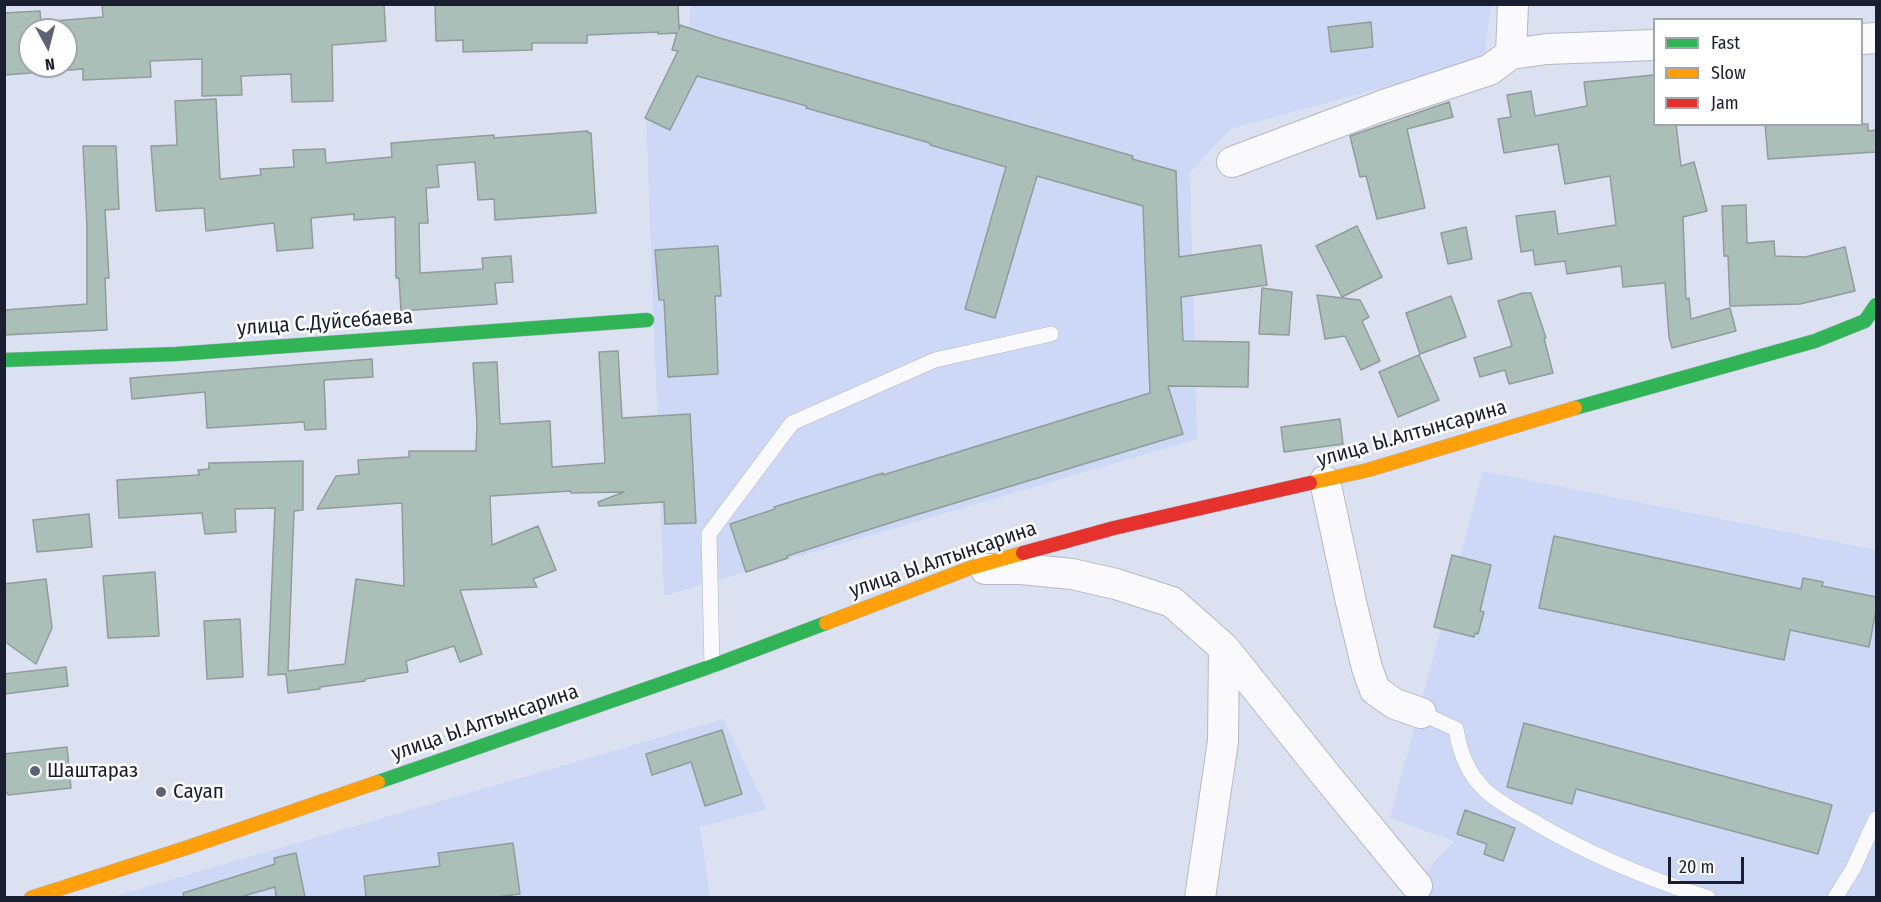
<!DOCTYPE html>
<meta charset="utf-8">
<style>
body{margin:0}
#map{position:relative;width:1881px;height:902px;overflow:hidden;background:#dce1f1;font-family:"Fira Sans Condensed",sans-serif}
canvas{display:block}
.frame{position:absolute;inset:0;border:6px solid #191f30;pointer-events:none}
.legend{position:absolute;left:1653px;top:18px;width:210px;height:108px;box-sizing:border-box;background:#fff;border:2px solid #a3a5ac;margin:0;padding:8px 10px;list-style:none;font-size:18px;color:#191f30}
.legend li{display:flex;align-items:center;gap:12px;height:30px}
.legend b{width:30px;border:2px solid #a3a5ac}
.north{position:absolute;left:18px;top:18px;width:60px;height:60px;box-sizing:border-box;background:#fff;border:2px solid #a3a5ac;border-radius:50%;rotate:173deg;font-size:16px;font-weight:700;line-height:24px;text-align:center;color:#191f30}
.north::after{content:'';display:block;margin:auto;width:21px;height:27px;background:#5d6374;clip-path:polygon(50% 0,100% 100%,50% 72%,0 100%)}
.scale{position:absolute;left:1668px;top:857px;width:76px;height:27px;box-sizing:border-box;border:3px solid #191f30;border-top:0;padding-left:8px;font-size:18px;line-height:21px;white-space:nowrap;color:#191f30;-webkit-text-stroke:4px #fff;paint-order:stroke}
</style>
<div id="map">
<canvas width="1881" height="902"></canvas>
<div class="frame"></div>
<ul class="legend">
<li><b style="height:8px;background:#30b455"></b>Fast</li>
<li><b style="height:8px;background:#ff9f0a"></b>Slow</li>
<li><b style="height:8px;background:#e5322d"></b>Jam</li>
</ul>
<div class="north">N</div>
<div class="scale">20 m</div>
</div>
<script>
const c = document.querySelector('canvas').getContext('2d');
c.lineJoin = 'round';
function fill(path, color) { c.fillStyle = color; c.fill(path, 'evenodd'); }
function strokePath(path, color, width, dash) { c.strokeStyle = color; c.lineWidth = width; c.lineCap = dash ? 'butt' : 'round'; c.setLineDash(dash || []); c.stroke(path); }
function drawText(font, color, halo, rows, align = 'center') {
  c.font = font + ' "Fira Sans Condensed",sans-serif'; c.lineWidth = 5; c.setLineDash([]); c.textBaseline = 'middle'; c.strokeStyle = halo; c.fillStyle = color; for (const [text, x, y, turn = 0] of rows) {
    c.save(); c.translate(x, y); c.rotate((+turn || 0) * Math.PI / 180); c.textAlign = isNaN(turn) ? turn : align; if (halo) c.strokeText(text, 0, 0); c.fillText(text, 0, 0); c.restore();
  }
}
const built = new Path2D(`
 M 691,5 L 1491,5 L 1484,60 L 1230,129 L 1190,173 L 1197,439 L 664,596 L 646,114 L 689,27 Z
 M 1483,471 L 1876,550 L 1876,897 L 1403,897 L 1454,841 L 1390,818 Z
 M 723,719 L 767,809 L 700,827 L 710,897 L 108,898 Z`);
const building = new Path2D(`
 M 102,4 L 384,4 L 386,41 L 332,45 L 333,101 L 292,102 L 291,74 L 241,76 L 242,95 L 202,96 L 202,59 L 150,61 L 151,77 L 83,80 L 83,69 L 4,75 L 4,13 L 40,11 L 41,22 L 103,17 ZM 30,30 L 66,30 L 66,66 L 30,66 Z
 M 435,4 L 678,4 L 679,30 L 680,25 L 716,37 L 1133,156 L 1132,159 L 1176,171 L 1179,257 L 1261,245 L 1267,285 L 1181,297 L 1183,341 L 1249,342 L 1248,387 L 1168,386 L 1183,434 L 899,520 L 787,556 L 788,558 L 746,572 L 730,524 L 775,509 L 774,507 L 883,473 L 883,475 L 1150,393 L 1143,206 L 1037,176 L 995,318 L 965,309 L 1006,167 L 930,145 L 930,143 L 806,108 L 807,106 L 697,76 L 670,130 L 645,118 L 678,51 L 672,50 L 677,33 L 658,34 L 658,32 L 587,35 L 587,43 L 532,43 L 532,50 L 463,52 L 463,40 L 436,41 Z
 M 1371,22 L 1373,47 L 1331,52 L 1328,27 Z
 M 1654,75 L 1654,124 L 1676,124 L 1681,166 L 1694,162 L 1707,211 L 1683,217 L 1686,299 L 1689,298 L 1691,319 L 1730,308 L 1736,331 L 1672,348 L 1669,337 L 1665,283 L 1623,287 L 1621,266 L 1567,274 L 1565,261 L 1535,265 L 1533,250 L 1521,252 L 1516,216 L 1555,211 L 1558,234 L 1616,225 L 1610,176 L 1565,184 L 1558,144 L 1504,153 L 1498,119 L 1511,117 L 1507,95 L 1531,91 L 1535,116 L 1587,106 L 1584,82 Z
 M 216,99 L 220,179 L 261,175 L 260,169 L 294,167 L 293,150 L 325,149 L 326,163 L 392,157 L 391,143 L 494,135 L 494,138 L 588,131 L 588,133 L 591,133 L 596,213 L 495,220 L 494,199 L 478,200 L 475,162 L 437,165 L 439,187 L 426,188 L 428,223 L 419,223 L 420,273 L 483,269 L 482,258 L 511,256 L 513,282 L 495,283 L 497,304 L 401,311 L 399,278 L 396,278 L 395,217 L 354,220 L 354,214 L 311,218 L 313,248 L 277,251 L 274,223 L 206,231 L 204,208 L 156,211 L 151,146 L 177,145 L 175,101 Z
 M 1449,102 L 1453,117 L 1407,129 L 1425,208 L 1377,219 L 1366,176 L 1360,177 L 1350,136 Z
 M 1765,124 L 1868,124 L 1868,131 L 1876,130 L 1876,152 L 1768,159 Z
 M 83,146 L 116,146 L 119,209 L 105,210 L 109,278 L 105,278 L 107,330 L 4,335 L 4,310 L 87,304 L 87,227 Z
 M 1746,205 L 1747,243 L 1774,241 L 1775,256 L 1805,257 L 1845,247 L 1855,291 L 1800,304 L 1730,306 L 1728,256 L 1724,256 L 1722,206 Z
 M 1357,226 L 1382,277 L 1342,297 L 1316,246 Z
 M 1466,227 L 1472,259 L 1448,264 L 1441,233 Z
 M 718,246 L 721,296 L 715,296 L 718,374 L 668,377 L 664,300 L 659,300 L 655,250 Z
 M 1262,288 L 1292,292 L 1289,335 L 1259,334 Z
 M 1523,293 L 1531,293 L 1546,338 L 1544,338 L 1553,373 L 1509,384 L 1505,370 L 1480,377 L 1474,358 L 1512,346 L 1498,301 Z
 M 1317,295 L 1360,300 L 1369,317 L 1362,321 L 1380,361 L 1361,370 L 1345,336 L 1325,339 Z
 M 1451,296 L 1466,337 L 1420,354 L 1406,313 Z
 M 618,351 L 622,418 L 690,414 L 696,523 L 665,524 L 664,502 L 599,506 L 598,502 L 624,492 L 571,493 L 571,491 L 490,496 L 492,545 L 538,526 L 556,570 L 533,579 L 537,587 L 460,590 L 482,654 L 460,662 L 454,646 L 406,661 L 408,672 L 365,679 L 365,681 L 320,687 L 320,689 L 288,693 L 286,674 L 268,675 L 275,508 L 235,509 L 236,532 L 205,534 L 202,513 L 119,518 L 117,480 L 199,475 L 198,470 L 209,469 L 209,463 L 303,461 L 303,510 L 294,511 L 288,671 L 345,664 L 356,579 L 404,586 L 402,503 L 317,509 L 336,476 L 359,474 L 358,460 L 409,457 L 409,451 L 476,451 L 477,424 L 473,363 L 497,362 L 500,424 L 550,421 L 552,467 L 605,463 L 599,352 Z
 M 1419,355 L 1439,400 L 1398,417 L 1379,372 Z
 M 372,359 L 373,377 L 324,380 L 326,429 L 305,430 L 304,422 L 207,428 L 205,392 L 132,399 L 130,378 Z
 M 1340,419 L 1343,444 L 1284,452 L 1281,427 Z
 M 89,514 L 92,547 L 37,552 L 33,520 Z
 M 1554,536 L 1801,589 L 1803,578 L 1823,582 L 1822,586 L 1876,597 L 1876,610 L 1869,647 L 1790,630 L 1784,660 L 1539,608 Z
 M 1452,555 L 1491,565 L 1480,611 L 1484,612 L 1478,634 L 1475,633 L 1474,637 L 1434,627 Z
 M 155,572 L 159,636 L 108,638 L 103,576 Z
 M 46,579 L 52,628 L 36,664 L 4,641 L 4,584 Z
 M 240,619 L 243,677 L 207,679 L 204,621 Z
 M 66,667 L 68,686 L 4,694 L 4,674 Z
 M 1524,723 L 1832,805 L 1818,854 L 1576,789 L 1572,804 L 1507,787 Z
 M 722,730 L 742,794 L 705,806 L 691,762 L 652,775 L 646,754 Z
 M 67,747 L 71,788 L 8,795 L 7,793 L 4,793 L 4,754 Z
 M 1465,810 L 1515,828 L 1503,861 L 1484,854 L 1487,844 L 1457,834 Z
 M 513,843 L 520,894 L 497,897 L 366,897 L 364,876 L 440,866 L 438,853 Z
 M 296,853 L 305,897 L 276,897 L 275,887 L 240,897 L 184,897 L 183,893 L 275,864 L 274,858 Z`);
const lane = new Path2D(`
 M 712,666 L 709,534 L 792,423 L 935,360 L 1051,334
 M 1421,713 L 1456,729 C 1460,755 1471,780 1492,796 C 1504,805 1518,813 1531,820 C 1587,854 1646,878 1708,898
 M 1835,898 L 1853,869 L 1876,819`);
const street = new Path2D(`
 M 1862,39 L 1876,38
 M 1511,54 L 1513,4
 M 1232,162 L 1384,105 L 1489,70 L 1511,54 L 1547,49 L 1654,45
 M 1325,481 L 1351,602 L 1367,668 L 1375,690 L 1395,704 L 1421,713
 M 985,569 L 1021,569 L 1072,574 L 1116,584 L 1172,602 L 1224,648 L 1329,779 L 1417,886
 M 1200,898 L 1223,741 L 1224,648`);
const fast = new Path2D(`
 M 4,360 L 176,354 L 647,320
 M 1575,408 L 1815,341 L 1865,321 L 1876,305
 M 378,782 L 712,666 L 826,623`);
const slow = new Path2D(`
 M 1310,483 L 1368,470 L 1575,408
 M 826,623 L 970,568 L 1023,553
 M 31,898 L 189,847 L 378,782`);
const jam = new Path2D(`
 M 1023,553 L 1114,528 L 1310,483`);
const markers = [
 [35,771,6,"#5d6374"],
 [161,792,6,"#5d6374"]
];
const streetNames = [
 ["улица С.Дуйсебаева",325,323,-4],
 ["улица Ы.Алтынсарина",1412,434,-16],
 ["улица Ы.Алтынсарина",943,560,-19],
 ["улица Ы.Алтынсарина",485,723,-19]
];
const poiNames = [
 ["Шаштараз",47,771],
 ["Сауап",173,792]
];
fill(built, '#cdd8f6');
fill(building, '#aabfb8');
strokePath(building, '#919b9b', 1.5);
strokePath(lane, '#b3b8c8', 16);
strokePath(street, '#b3b8c8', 32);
strokePath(fast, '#b3b8c8', 15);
strokePath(slow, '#b3b8c8', 15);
strokePath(jam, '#b3b8c8', 15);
strokePath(lane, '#fafafd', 15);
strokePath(street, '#fafafd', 30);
strokePath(fast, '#30b455', 14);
strokePath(slow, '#ff9f0a', 14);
strokePath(jam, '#e5322d', 14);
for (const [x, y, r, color] of markers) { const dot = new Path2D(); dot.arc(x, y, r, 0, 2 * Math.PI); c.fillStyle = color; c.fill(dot); strokePath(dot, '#fff', 2); }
drawText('21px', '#191f30', '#fff', streetNames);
drawText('21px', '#191f30', '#fff', poiNames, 'left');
</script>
